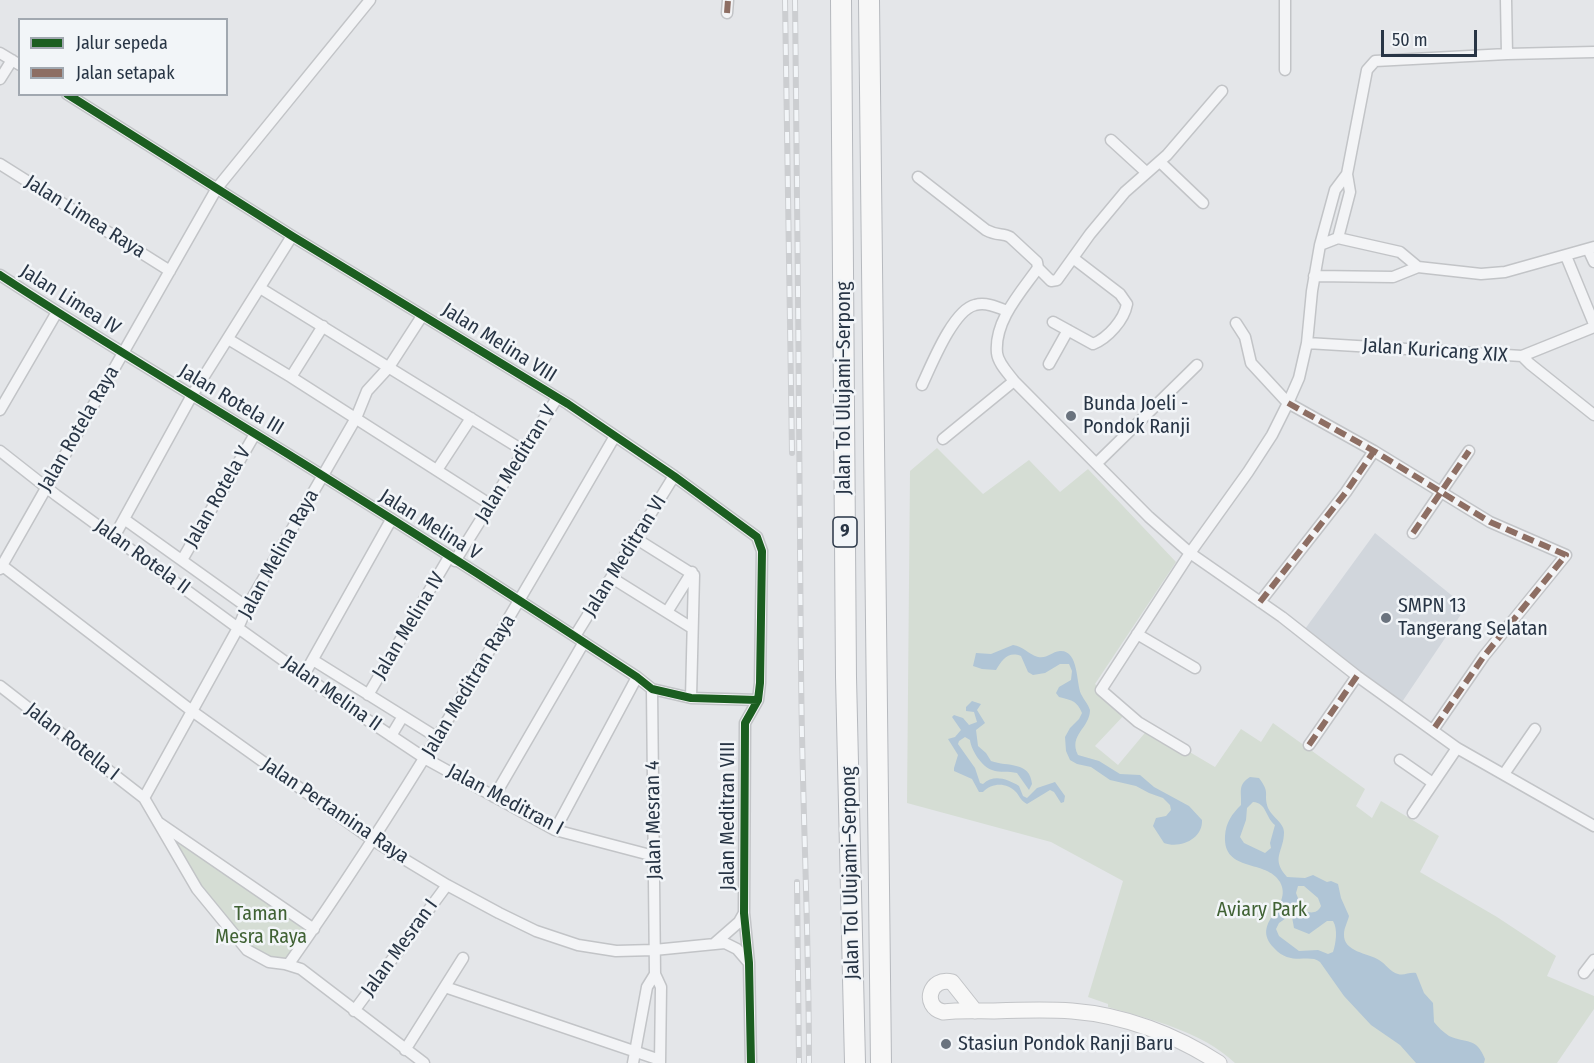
<!DOCTYPE html>
<meta charset="utf-8">
<style>
body{margin:0}
#map{position:relative;width:1594px;height:1063px;overflow:hidden;background:#e4e6e9;font-family:"Fira Sans Condensed",sans-serif}
canvas{display:block}
.legend{position:absolute;left:18px;top:18px;width:210px;height:78px;box-sizing:border-box;background:#f2f5f8;border:2px solid #a1a8b0;margin:0;padding:8px 10px;list-style:none;font-size:18px;color:#283545}
.legend li{display:flex;align-items:center;gap:12px;height:30px}
.legend b{width:30px;border:2px solid #a1a8b0}
.scale{position:absolute;left:1381px;top:30px;width:96px;height:27px;box-sizing:border-box;border:3px solid #283545;border-top:0;padding-left:8px;font-size:18px;line-height:21px;white-space:nowrap;color:#283545;-webkit-text-stroke:4px #f2f5f8;paint-order:stroke}
</style>
<div id="map">
<canvas width="1594" height="1063"></canvas>
<ul class="legend">
<li><b style="height:8px;background:#1b5e20"></b>Jalur sepeda</li>
<li><b style="height:8px;background:#8d6e63"></b>Jalan setapak</li>
</ul>
<div class="scale">50 m</div>
</div>
<script>
const c = document.querySelector('canvas').getContext('2d');
c.lineJoin = 'round';
function fill(path, color) { c.fillStyle = color; c.fill(path, 'evenodd'); }
function strokePath(path, color, width, dash) { c.strokeStyle = color; c.lineWidth = width; c.lineCap = dash ? 'butt' : 'round'; c.setLineDash(dash || []); c.stroke(path); }
function drawText(font, color, halo, rows, align = 'center') {
  c.font = font + ' "Fira Sans Condensed",sans-serif'; c.lineWidth = 5; c.setLineDash([]); c.textBaseline = 'middle'; c.strokeStyle = halo; c.fillStyle = color; for (const [text, x, y, turn = 0] of rows) {
    c.save(); c.translate(x, y); c.rotate((+turn || 0) * Math.PI / 180); c.textAlign = isNaN(turn) ? turn : align; if (halo) c.strokeText(text, 0, 0); c.fillText(text, 0, 0); c.restore();
  }
}
const built = new Path2D(`
 M 1375,533 L 1466,607 L 1400,705 L 1305,629 Z`);
const green = new Path2D(`
 M 937,448 L 983,494 L 1029,460 L 1060,492 L 1088,469 L 1176,562 L 1095,684 L 1127,712 L 1095,746 L 1118,765 L 1149,728 L 1215,767 L 1241,729 L 1261,742 L 1273,723 L 1365,789 L 1356,806 L 1372,818 L 1381,801 L 1439,836 L 1420,872 L 1497,917 L 1556,956 L 1547,976 L 1594,996 L 1594,1009 L 1557,1063 L 1235,1063 C 1201,1031 1152,1020 1108,1007 L 1108,1004 L 1088,997 L 1123,881 L 1051,842 L 907,803 L 910,471 Z
 M 155,820 L 314,929 L 285,964 L 247,950 L 237,940 Z`);
const water = new Path2D(`
 M 1013,645 C 1023,646 1028,654 1038,657 C 1047,659 1051,652 1060,651 C 1079,650 1076,683 1081,694 C 1084,700 1088,704 1090,710 C 1090,728 1068,735 1078,755 L 1099,761 L 1120,774 L 1140,775 L 1154,787 L 1189,806 L 1202,820 C 1203,839 1180,849 1164,843 L 1153,826 L 1156,818 L 1166,816 L 1171,810 L 1170,805 L 1163,798 L 1149,793 L 1136,786 L 1110,780 L 1091,767 L 1077,764 L 1070,760 L 1066,751 L 1065,737 L 1070,728 L 1079,719 L 1082,713 C 1077,700 1070,700 1059,697 L 1056,693 L 1059,687 L 1071,680 L 1072,671 L 1069,664 L 1060,664 L 1045,673 L 1033,675 L 1028,672 L 1021,656 C 1008,651 1002,660 996,670 L 982,669 L 973,666 L 976,653 L 991,654 Z
 M 972,701 L 981,704 L 977,710 L 985,723 L 976,730 L 978,746 L 986,753 L 991,761 C 1008,767 1030,761 1032,784 L 1029,790 L 1017,773 C 1009,771 1000,773 992,770 C 982,767 971,750 970,740 L 965,737 L 959,741 L 958,744 L 975,768 L 980,783 L 983,784 C 994,774 1007,779 1019,786 L 1023,796 L 1027,798 L 1037,788 L 1055,782 L 1065,796 L 1064,802 L 1061,803 L 1054,792 L 1050,790 L 1027,804 C 1021,801 1020,797 1016,792 C 1006,782 992,783 983,792 L 979,792 L 972,779 L 954,771 L 954,768 L 958,755 L 948,739 L 955,737 L 961,730 L 952,717 L 954,715 L 963,718 L 969,725 L 977,722 L 974,712 L 966,711 L 966,707 Z
 M 1250,777 L 1259,778 C 1271,794 1263,793 1268,808 C 1272,817 1284,823 1284,832 C 1284,852 1270,858 1287,877 L 1305,878 L 1313,875 L 1327,882 L 1331,881 L 1338,884 L 1341,898 L 1349,916 C 1348,921 1344,928 1344,934 C 1343,952 1368,953 1379,960 C 1386,964 1390,972 1398,974 C 1404,976 1409,972 1416,973 L 1424,993 L 1433,1003 L 1434,1022 C 1438,1027 1443,1032 1449,1036 C 1466,1044 1476,1036 1485,1059 L 1484,1063 L 1416,1063 L 1400,1045 L 1371,1025 L 1344,996 L 1320,962 C 1309,953 1291,967 1274,948 C 1249,922 1294,908 1280,882 C 1267,859 1223,873 1225,836 C 1226,822 1232,814 1241,805 C 1242,792 1237,785 1250,777 ZM 1253,802 C 1267,803 1265,817 1275,825 L 1270,843 L 1271,848 L 1265,853 L 1244,843 L 1240,837 L 1246,820 L 1247,808 ZM 1298,886 L 1304,886 L 1318,898 L 1321,906 C 1317,914 1311,913 1303,911 L 1296,893 ZM 1289,916 L 1292,917 L 1294,928 L 1309,934 L 1327,921 L 1333,921 C 1338,929 1336,943 1333,952 L 1328,954 L 1318,950 L 1299,951 L 1279,936 L 1276,929 L 1279,923 Z`);
const street = new Path2D(`
 M 1285,0 L 1285,70
 M 1506,0 L 1507,54
 M 727,13 L 728,0
 M 0,53 L 20,65
 M 0,79 L 12,60
 M 67,94 L 292,236 L 568,404 L 674,476 L 757,537 L 762,551 L 760,683 L 758,700 L 745,723 L 744,913 L 749,963 L 751,1063
 M 1111,140 L 1146,172
 M 1160,162 L 1203,203
 M 0,164 L 170,271
 M 918,177 L 986,230 C 997,236 1003,233 1010,237 L 1037,262 L 1038,268 L 1051,281 L 1057,280 L 1090,234 L 1125,192 L 1167,155 L 1222,91
 M 1338,238 L 1350,192 L 1347,174 L 1367,70 L 1375,61 L 1507,54 L 1594,52
 M 1320,245 L 1338,238 L 1400,252 L 1418,267
 M 1588,249 L 1594,262
 M 1566,256 L 1594,324
 M 1038,268 C 1021,292 994,321 997,353 C 998,363 1008,373 1014,381 L 1149,517 L 1190,553 L 1282,617 L 1357,676 L 1457,748 L 1594,826
 M 0,275 C 102,342 208,404 312,469 C 421,537 529,606 637,677 L 652,689 L 691,698 L 758,700
 M 1314,276 L 1393,277 L 1418,267 L 1481,274 L 1505,272 L 1594,247
 M 260,288 L 524,451
 M 1053,322 L 1093,344 C 1108,338 1124,320 1127,304 L 1120,294 L 1073,258
 M 1236,323 L 1245,337 L 1251,363 L 1288,403 L 1374,451 L 1490,522 L 1566,555 L 1484,656 L 1433,730
 M 228,339 L 291,377 L 491,505
 M 1307,343 L 1522,356 L 1594,327
 M 1522,356 L 1530,364 L 1594,415
 M 1049,364 L 1068,330
 M 291,377 L 323,326
 M 922,385 C 931,366 953,310 975,305 C 986,302 997,307 1007,311
 M 0,410 L 57,312
 M 943,439 L 1014,381
 M 0,451 L 56,495 L 238,628 L 357,713 L 426,759 L 555,830 L 654,856
 M 1097,463 L 1197,365
 M 437,470 L 471,418
 M 124,519 L 247,607
 M 1413,533 L 1469,451
 M 114,537 L 191,397 L 292,236
 M 635,538 L 694,575 L 691,698
 M 182,560 L 255,434
 M 455,561 L 557,398
 M 0,564 L 192,711 L 374,841 L 447,885 L 499,913 L 536,931 L 578,945 L 616,951 L 654,950 L 725,943 L 737,949 L 749,963
 M 0,569 L 217,188 L 370,0
 M 612,578 L 692,628
 M 1260,602 L 1346,492 L 1374,451
 M 667,612 L 692,572
 M 1137,634 L 1195,668
 M 575,636 L 674,476
 M 313,660 L 438,738
 M 304,675 L 391,520
 M 0,686 L 144,798 L 197,889 L 247,950 L 269,962 L 285,964 L 301,969 L 424,1063
 M 652,689 L 655,974 L 661,987 L 660,1063
 M 368,695 L 449,557
 M 391,736 L 403,716
 M 1309,745 L 1357,676
 M 1185,750 L 1138,722 L 1101,690 L 1190,553 L 1248,472 L 1272,435 L 1288,403 L 1299,378 L 1307,343 L 1312,291 L 1320,245 L 1335,190 L 1347,174
 M 1400,760 L 1433,783
 M 1504,774 L 1535,729
 M 494,797 L 584,642
 M 144,798 L 238,628 L 247,607 L 356,418 L 367,391 L 389,367 L 422,316
 M 1413,813 L 1457,748
 M 158,822 L 314,929
 M 555,830 L 637,677
 M 715,943 L 739,922 L 744,913
 M 288,965 C 408,795 511,615 615,436
 M 1584,973 L 1594,960
 M 445,987 L 660,1060
 M 354,1011 L 447,885
 M 405,1050 L 463,958
 M 633,1063 L 647,987 L 655,974`);
const secondary = new Path2D(`
 M 975,1011 L 952,982 C 930,976 921,1006 943,1012 C 960,1010 977,1011 994,1011 C 1020,1010 1046,1009 1072,1011 C 1124,1015 1176,1035 1219,1063`);
const highway = new Path2D(`
 M 841,0 L 846,677 L 855,1063
 M 869,0 L 881,1063`);
const rail = new Path2D(`
 M 785,0 L 792,453
 M 795,0 C 798,223 799,445 801,668 C 802,800 809,931 809,1063
 M 797,882 L 799,1063`);
const quiet = new Path2D(`
 M 727,13 L 728,0
 M 1288,403 L 1374,451 L 1490,522 L 1566,555 L 1484,656 L 1433,730
 M 1413,533 L 1469,451
 M 1260,602 L 1346,492 L 1374,451
 M 1309,745 L 1357,676`);
const cycleway = new Path2D(`
 M 67,94 L 292,236 L 568,404 L 674,476 L 757,537 L 762,551 L 760,683 L 758,700 L 745,723 L 744,913 L 749,963 L 751,1063
 M 0,275 C 102,342 208,404 312,469 C 421,537 529,606 637,677 L 652,689 L 691,698 L 758,700`);
const markers = [
 [1071,416,6,"#6a737e"],
 [1386,618,6,"#6a737e"],
 [946,1044,6,"#6a737e"]
];
const shields = [
 [845,532,24]
];
const shieldNames = [
 ["9",845,532]
];
const streetNames = [
 ["Jalan Limea Raya",85,217,32],
 ["Jalan Limea IV",70,300,32],
 ["Jalan Melina VIII",499,343,32],
 ["Jalan Kuricang XIX",1435,351,4],
 ["Jalan Tol Ulujami–Serpong",844,388,-90],
 ["Jalan Rotela III",231,400,31],
 ["Jalan Rotela Raya",79,429,-60],
 ["Jalan Meditran V",516,464,-58],
 ["Jalan Rotela V",218,497,-60],
 ["Jalan Melina V",430,525,32],
 ["Jalan Melina Raya",279,554,-61],
 ["Jalan Meditran VI",625,556,-58],
 ["Jalan Rotela II",142,557,36],
 ["Jalan Melina IV",409,626,-59],
 ["Jalan Meditran Raya",469,686,-59],
 ["Jalan Melina II",332,694,35],
 ["Jalan Rotella I",72,742,38],
 ["Jalan Meditran I",505,800,28],
 ["Jalan Pertamina Raya",335,811,34],
 ["Jalan Meditran VIII",728,816,-90],
 ["Jalan Mesran 4",654,820,-91],
 ["Jalan Tol Ulujami–Serpong",851,873,-91],
 ["Jalan Mesran I",400,948,-54]
];
const poiNames = [
 ["Bunda Joeli -",1083,404],
 ["Pondok Ranji",1083,427],
 ["SMPN 13",1398,606],
 ["Tangerang Selatan",1398,629],
 ["Stasiun Pondok Ranji Baru",958,1044]
];
const parkNames = [
 ["Aviary Park",1262,910],
 ["Taman",261,914],
 ["Mesra Raya",261,937]
];
fill(built, '#d1d6dc');
fill(green, '#d5ddd4');
fill(water, '#b0c5d6');
strokePath(street, '#c2c4c7', 13);
strokePath(secondary, '#c2c4c7', 17);
strokePath(highway, '#b6b9be', 22);
strokePath(street, '#f3f4f6', 10);
strokePath(secondary, '#f7f7f7', 15);
strokePath(highway, '#f7f7f7', 20);
strokePath(rail, '#ccced1', 6);
strokePath(rail, '#f2f5f8', 4, [11]);
strokePath(quiet, '#8d6e63', 6, [12, 6]);
strokePath(cycleway, '#1b5e20', 8);
for (const [x, y, r, color] of markers) { const dot = new Path2D(); dot.arc(x, y, r, 0, 2 * Math.PI); c.fillStyle = color; c.fill(dot); strokePath(dot, '#f2f5f8', 2); }
for (const [x, y, w] of shields) { const box = new Path2D(); box.roundRect(x - w / 2, y - 15, w, 30, 4.5); c.fillStyle = '#f2f5f8'; c.fill(box); strokePath(box, '#283545', 1.5); }
drawText('bold 18px', '#283545', null, shieldNames);
drawText('20px', '#283545', '#f2f5f8', streetNames);
drawText('20px', '#283545', '#f2f5f8', poiNames, 'left');
drawText('20px', '#406234', '#f2f5f8', parkNames);
</script>
